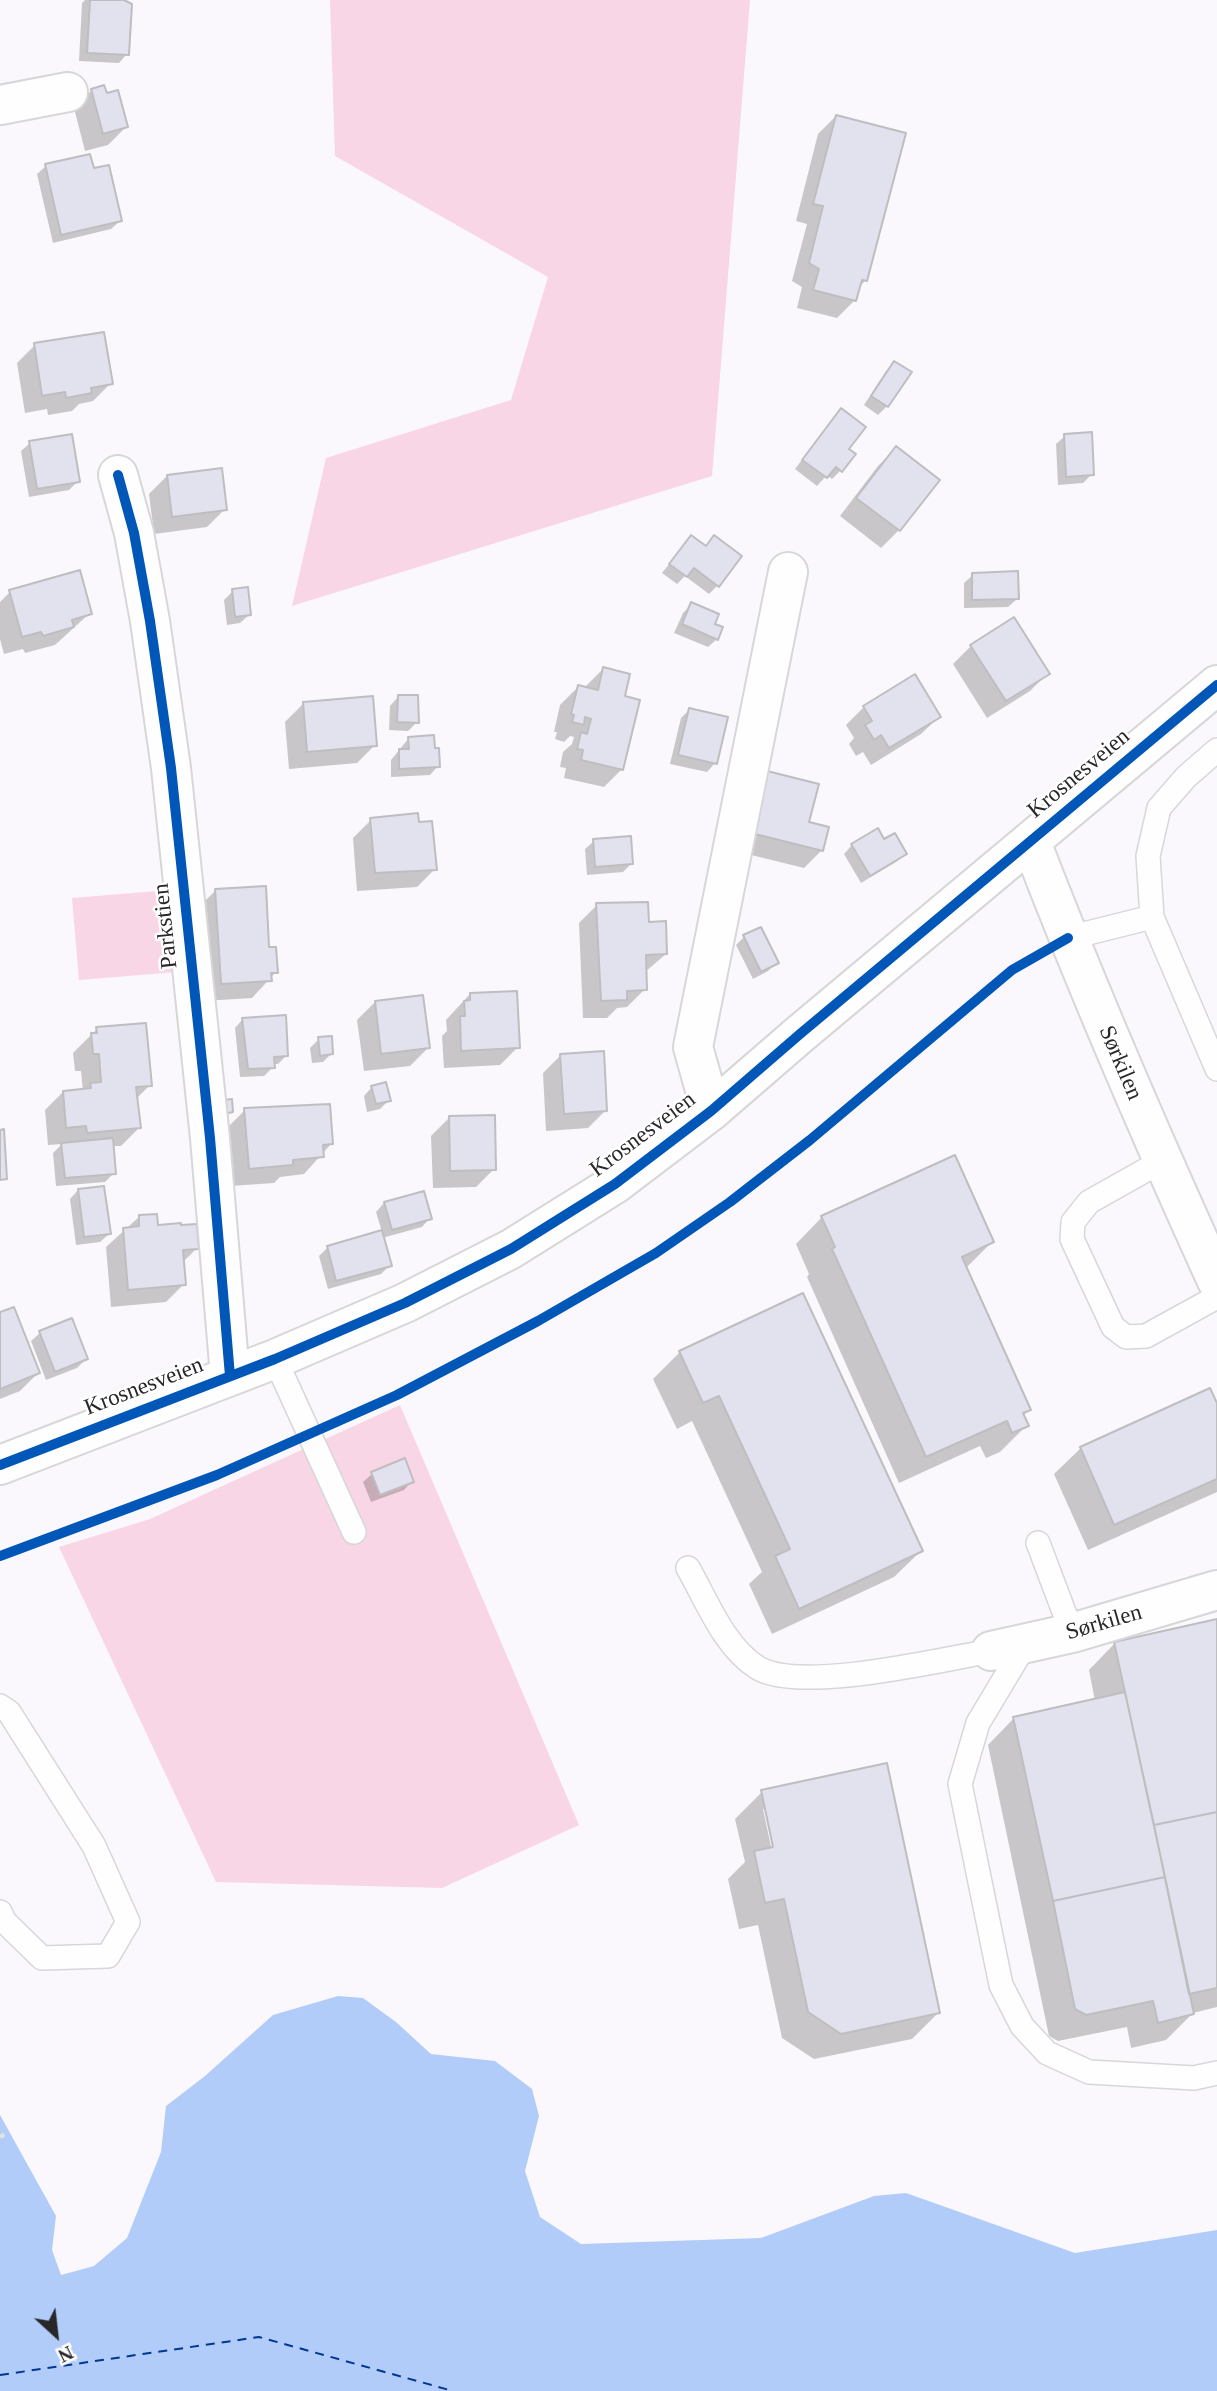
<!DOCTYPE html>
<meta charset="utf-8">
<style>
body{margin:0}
#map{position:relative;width:1217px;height:2391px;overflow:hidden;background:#faf8fc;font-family:"Times New Roman",serif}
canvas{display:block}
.north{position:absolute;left:21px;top:2300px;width:70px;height:70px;-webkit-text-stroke:5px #fff;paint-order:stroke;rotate:153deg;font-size:19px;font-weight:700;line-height:28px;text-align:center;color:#282729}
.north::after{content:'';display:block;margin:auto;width:24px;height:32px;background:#282729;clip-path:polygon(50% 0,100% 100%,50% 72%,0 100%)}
</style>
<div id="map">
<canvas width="1217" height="2391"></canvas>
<div class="north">N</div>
</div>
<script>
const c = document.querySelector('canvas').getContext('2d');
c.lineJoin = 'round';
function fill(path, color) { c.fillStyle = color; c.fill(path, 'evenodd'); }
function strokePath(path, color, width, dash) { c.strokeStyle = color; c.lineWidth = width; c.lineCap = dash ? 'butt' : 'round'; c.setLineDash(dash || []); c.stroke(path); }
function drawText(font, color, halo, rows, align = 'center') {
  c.font = font + ' "Times New Roman",serif'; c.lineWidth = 5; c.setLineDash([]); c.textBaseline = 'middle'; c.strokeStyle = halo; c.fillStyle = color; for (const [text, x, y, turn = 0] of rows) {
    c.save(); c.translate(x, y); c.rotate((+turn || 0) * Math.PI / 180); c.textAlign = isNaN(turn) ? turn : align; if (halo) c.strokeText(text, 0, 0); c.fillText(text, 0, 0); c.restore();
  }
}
const green = new Path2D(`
 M 330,0 L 750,0 L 712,476 L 292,606 L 326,458 L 511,400 L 548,277 L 335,156 Z
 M 170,890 L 177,972 L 79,980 L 72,898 Z
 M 400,1405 L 579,1825 L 442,1888 L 216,1882 L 59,1547 L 150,1519 Z`);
const water = new Path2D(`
 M 338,1996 L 363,1998 L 396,2022 L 431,2054 L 495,2061 L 532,2089 L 539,2116 L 525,2171 L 540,2217 L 581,2244 L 761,2238 L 874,2196 L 906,2193 L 1075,2253 L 1217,2230 L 1217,2391 L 0,2391 L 0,2115 L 56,2216 L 52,2250 L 61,2275 L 94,2266 L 127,2238 L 161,2152 L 166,2106 L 205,2076 L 273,2015 Z`);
const shadow = new Path2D(`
 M 85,0 L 120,0 L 127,54 L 119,63 L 79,61 L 82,3 Z
 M 92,90 L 126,127 L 108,145 L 85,151 L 74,108 Z
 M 836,116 L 866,280 L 858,288 L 855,300 L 837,318 L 797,308 L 802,287 L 792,281 L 807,224 L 796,221 L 818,134 Z
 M 46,166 L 120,221 L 111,229 L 53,243 L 37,174 Z
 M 35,345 L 111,383 L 93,401 L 79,404 L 72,411 L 48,415 L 47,409 L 25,413 L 17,363 Z
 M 895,363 L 909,373 L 887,406 L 878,415 L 864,405 L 886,371 Z
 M 833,419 L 847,450 L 841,470 L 832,479 L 827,475 L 817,486 L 795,469 Z
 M 1065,436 L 1092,474 L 1083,483 L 1058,485 L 1056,444 Z
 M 30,443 L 78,481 L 69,490 L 29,497 L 21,451 Z
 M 896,448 L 937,480 L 899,530 L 881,548 L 840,516 L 878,466 Z
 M 167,476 L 225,509 L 207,527 L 154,534 L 149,494 Z
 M 691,537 L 718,585 L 709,594 L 685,576 L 677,584 L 662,573 Z
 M 973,575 L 1017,599 L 1008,607 L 964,608 L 964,583 Z
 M 233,591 L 249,615 L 240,623 L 227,625 L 224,600 Z
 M 10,592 L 90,613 L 55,645 L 25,653 L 23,649 L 4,654 L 0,639 L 0,602 Z
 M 692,604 L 713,625 L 717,639 L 708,647 L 674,633 L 683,613 Z
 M 971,646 L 1048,673 L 1030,691 L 987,718 L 953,664 Z
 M 603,669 L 623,698 L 622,769 L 604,787 L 564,778 L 566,768 L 560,767 L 563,752 L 572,744 L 574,737 L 570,736 L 564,742 L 555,739 L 557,732 L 554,732 L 560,705 L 578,687 L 585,687 Z
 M 398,697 L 417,722 L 408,731 L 389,730 L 390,706 Z
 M 303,704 L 375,745 L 357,763 L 289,769 L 285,722 Z
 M 864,707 L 939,717 L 921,734 L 871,765 L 863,752 L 856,756 L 849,744 L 854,738 L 846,725 Z
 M 689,710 L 715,763 L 707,772 L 670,764 L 681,718 Z
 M 409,738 L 438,766 L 430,775 L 391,777 L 391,760 Z
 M 745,790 L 807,824 L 822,850 L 804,868 L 731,850 Z
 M 371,820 L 435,869 L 417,887 L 357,891 L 353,838 Z
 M 594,841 L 632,863 L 623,872 L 587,875 L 585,849 Z
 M 852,845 L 905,853 L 896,862 L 861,883 L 844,854 Z
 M 215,891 L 268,949 L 276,972 L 252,998 L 204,1001 L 197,909 Z
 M 597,905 L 647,924 L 666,954 L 645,972 L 645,989 L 627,1007 L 617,1008 L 607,1018 L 583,1018 L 579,923 Z
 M 744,937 L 777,962 L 768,971 L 753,979 L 736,945 Z
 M 470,994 L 518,1047 L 500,1065 L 444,1068 L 442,1036 L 447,1031 L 446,1020 Z
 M 375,1002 L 428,1048 L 410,1066 L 364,1071 L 357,1020 Z
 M 243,1019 L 287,1055 L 278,1064 L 273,1064 L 273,1067 L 264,1076 L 240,1077 L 235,1028 Z
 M 97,1029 L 150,1085 L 136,1099 L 139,1128 L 121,1146 L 112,1146 L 114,1173 L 105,1182 L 56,1186 L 53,1153 L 62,1144 L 48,1145 L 45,1110 L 63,1092 L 83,1091 L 81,1071 L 75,1071 L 73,1053 Z
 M 319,1039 L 331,1054 L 323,1062 L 312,1063 L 310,1048 Z
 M 561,1055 L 606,1110 L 588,1128 L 546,1131 L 543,1073 Z
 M 372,1087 L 389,1100 L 380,1109 L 367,1112 L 364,1096 Z
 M 245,1110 L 331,1144 L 304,1174 L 280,1177 L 274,1183 L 231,1186 L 227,1128 Z
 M 449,1118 L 494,1169 L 476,1187 L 433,1188 L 431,1136 Z
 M 78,1190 L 109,1234 L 100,1242 L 76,1245 L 70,1199 Z
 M 384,1203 L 430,1218 L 422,1227 L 382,1238 L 390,1265 L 381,1274 L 328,1289 L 319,1256 L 328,1247 L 382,1232 L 376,1212 Z
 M 139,1217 L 197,1248 L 182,1263 L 184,1284 L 166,1302 L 111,1307 L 106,1247 Z
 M 822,1217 L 992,1242 L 965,1269 L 1029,1410 L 1023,1416 L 1027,1425 L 1000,1452 L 986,1458 L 980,1446 L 899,1483 L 807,1277 L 809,1274 L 796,1244 Z
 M 0,1314 L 38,1373 L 20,1391 L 0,1399 Z
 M 40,1333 L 86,1359 L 77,1368 L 46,1380 L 31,1341 Z
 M 680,1352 L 921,1551 L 894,1577 L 772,1634 L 749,1584 L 762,1572 L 692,1421 L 677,1429 L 653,1379 Z
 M 1217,1408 L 1217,1492 L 1088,1550 L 1054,1474 L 1081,1448 Z
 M 372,1474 L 412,1481 L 404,1490 L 371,1502 L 363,1482 Z
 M 1217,1621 L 1217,2007 L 1193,2013 L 1166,2040 L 1131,2048 L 1127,2027 L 1058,2041 L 1049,2036 L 988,1745 L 1014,1718 L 1095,1701 L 1089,1670 L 1115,1643 Z
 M 762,1792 L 939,2012 L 912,2039 L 814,2059 L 782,2038 L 758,1925 L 739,1929 L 728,1879 L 745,1862 L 735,1819 ZM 763,1809 L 767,1809 L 777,1855 L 773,1856 Z`);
const ferry = new Path2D(`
 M 0,2375 L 259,2337 L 453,2391`);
const building = new Path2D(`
 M 90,0 L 124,0 L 132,4 L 129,55 L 87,53 Z
 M 104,85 L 107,93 L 118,90 L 128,127 L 103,134 L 91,89 Z
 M 836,115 L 906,133 L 867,281 L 862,280 L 856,301 L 813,290 L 819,269 L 809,263 L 823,206 L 813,204 Z
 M 90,154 L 94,168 L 109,165 L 122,221 L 61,235 L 45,164 Z
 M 104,332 L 113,384 L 91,388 L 92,393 L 66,398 L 65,392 L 42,396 L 34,343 Z
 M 894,361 L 912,372 L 888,407 L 871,396 Z
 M 841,408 L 866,427 L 849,449 L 856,454 L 842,472 L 836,467 L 827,478 L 802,460 Z
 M 1092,432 L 1094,475 L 1066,477 L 1064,434 Z
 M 72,434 L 80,482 L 37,489 L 29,441 Z
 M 896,446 L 940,480 L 900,531 L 856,498 Z
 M 222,468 L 227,510 L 172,517 L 167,475 Z
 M 691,535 L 706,546 L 714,535 L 742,556 L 719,587 L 694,568 L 687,577 L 669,564 Z
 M 80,570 L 92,614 L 72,620 L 74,627 L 43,636 L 41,632 L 22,637 L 9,590 Z
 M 1018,571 L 1019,599 L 972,600 L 972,573 Z
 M 248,587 L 251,615 L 235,617 L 232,589 Z
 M 691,602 L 719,614 L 715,624 L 723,627 L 718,640 L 682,624 Z
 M 1014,617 L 1050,674 L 1006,701 L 970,645 Z
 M 603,667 L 630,674 L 625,696 L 640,700 L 623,770 L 581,760 L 583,750 L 577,749 L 581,732 L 587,734 L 591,719 L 585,717 L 584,725 L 572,722 L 574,715 L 571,714 L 578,685 L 598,690 Z
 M 915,674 L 941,717 L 889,748 L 881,735 L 874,740 L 865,725 L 872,721 L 863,706 Z
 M 398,695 L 418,695 L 419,723 L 397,722 Z
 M 373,696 L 377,746 L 307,752 L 303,702 Z
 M 689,708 L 728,717 L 717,764 L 678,755 Z
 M 434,735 L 435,748 L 439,748 L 440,767 L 399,769 L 399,749 L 409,749 L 408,737 Z
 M 763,770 L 819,784 L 809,822 L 829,827 L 823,851 L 747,832 Z
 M 418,813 L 419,822 L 432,821 L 437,870 L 375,873 L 370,818 Z
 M 878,828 L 884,839 L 895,833 L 907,854 L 870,876 L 851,844 Z
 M 631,836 L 633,864 L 595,867 L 593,839 Z
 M 266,886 L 269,947 L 276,947 L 278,973 L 271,973 L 272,981 L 221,984 L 215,889 Z
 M 648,902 L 649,922 L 666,921 L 667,954 L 646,955 L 647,990 L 627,991 L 627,1000 L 601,1001 L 596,903 Z
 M 761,927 L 779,963 L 761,972 L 743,935 Z
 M 517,991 L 520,1048 L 461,1051 L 460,1016 L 465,1016 L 464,1001 L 470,1000 L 470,993 Z
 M 423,995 L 430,1048 L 381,1054 L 375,1001 Z
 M 286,1015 L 288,1056 L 274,1057 L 275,1068 L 248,1069 L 242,1018 Z
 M 146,1023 L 152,1086 L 136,1087 L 141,1128 L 87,1133 L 86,1126 L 66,1128 L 63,1091 L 91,1088 L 90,1083 L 101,1082 L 99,1054 L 93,1054 L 91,1033 L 97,1033 L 96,1027 Z
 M 332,1036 L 333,1054 L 320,1056 L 318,1037 Z
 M 604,1051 L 607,1111 L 564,1114 L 560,1054 Z
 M 386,1082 L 391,1101 L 376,1104 L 371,1086 Z
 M 232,1099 L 233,1112 L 224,1114 L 223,1100 Z
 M 330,1104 L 333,1144 L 323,1145 L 324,1157 L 293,1160 L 293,1165 L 249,1169 L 244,1108 Z
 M 495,1115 L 496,1170 L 450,1171 L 449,1116 Z
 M 4,1129 L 7,1179 L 0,1180 L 0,1130 Z
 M 113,1138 L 116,1174 L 65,1178 L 61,1143 Z
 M 955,1155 L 994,1242 L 962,1257 L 1031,1410 L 1023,1413 L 1029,1426 L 1012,1433 L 1007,1421 L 926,1457 L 832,1249 L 835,1247 L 821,1216 Z
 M 104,1186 L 111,1234 L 84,1237 L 78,1189 Z
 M 424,1191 L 432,1219 L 392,1230 L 384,1202 Z
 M 157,1214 L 158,1225 L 181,1223 L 181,1225 L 197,1224 L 199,1249 L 183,1250 L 186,1285 L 128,1290 L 123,1228 L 139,1226 L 139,1215 Z
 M 382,1230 L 392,1266 L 336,1281 L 327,1246 Z
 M 803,1293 L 923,1551 L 799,1609 L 775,1556 L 790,1549 L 719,1396 L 703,1403 L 679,1351 Z
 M 14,1307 L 40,1373 L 0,1389 L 0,1312 Z
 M 72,1318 L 88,1359 L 55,1372 L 39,1331 Z
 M 1210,1388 L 1217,1403 L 1217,1479 L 1114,1525 L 1080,1447 Z
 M 405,1458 L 414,1482 L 380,1495 L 371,1472 Z
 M 1217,1619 L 1217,1812 L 1154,1825 L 1114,1642 Z
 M 1125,1692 L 1165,1877 L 1053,1901 L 1013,1717 Z
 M 887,1763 L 940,2013 L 841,2034 L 808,2012 L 784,1899 L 765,1903 L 754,1851 L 773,1847 L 761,1790 Z
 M 1217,1812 L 1217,1988 L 1189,1994 L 1154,1825 Z
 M 1165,1877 L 1194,2014 L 1158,2023 L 1153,2001 L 1086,2015 L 1075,2009 L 1053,1901 Z`);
const path = new Path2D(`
 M 0,2137 L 8,2132`);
const service = new Path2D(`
 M 1217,750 L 1186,777 L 1159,808 L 1148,856 L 1152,917 L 1217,1069
 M 1068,938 L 1152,917
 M 1162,1161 L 1089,1202 L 1073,1222 L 1072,1239 L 1113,1327 L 1126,1337 L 1146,1336 L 1217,1297
 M 275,1359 L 354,1532
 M 1038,1543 L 1072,1633
 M 688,1568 C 707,1601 724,1647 758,1668 C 801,1693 939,1660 991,1651
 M 1026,1643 L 978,1723 L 960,1784 L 1001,1985 L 1022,2026 L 1047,2053 L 1089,2072 L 1194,2078 L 1217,2073
 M 0,1706 L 9,1712 L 94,1846 L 128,1922 L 108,1956 L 42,1958 L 5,1922 L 0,1912`);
const minor = new Path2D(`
 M 0,105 L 68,92
 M 118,475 L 134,533 L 150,621 L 171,768 L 210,1138 L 230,1376
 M 1031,842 C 1088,990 1151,1136 1217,1281
 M 711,1111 L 693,1047 L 788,572
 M 0,1465 L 275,1359 L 405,1303 L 511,1249 L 615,1184 L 711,1111 L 800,1034 L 1217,685
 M 991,1651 L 1072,1633 L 1217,1590`);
const cycleway = new Path2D(`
 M 118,475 L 134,533 L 150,621 L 171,768 L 210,1138 L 230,1376
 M 0,1465 L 275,1359 L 405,1303 L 511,1249 L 615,1184 L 711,1111 L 800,1034 L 1217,685
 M 0,1556 L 217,1475 L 397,1395 L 538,1321 L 656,1253 L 730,1202 L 810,1140 L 1012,970 L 1068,938`);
const streetNames = [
 ["Krosnesveien",1079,774,-40],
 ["Parkstien",166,926,-96],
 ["Sørkilen",1120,1063,67],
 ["Krosnesveien",643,1135,-37],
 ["Krosnesveien",144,1387,-21],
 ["Sørkilen",1104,1623,-16]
];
fill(green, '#f9d6e5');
fill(water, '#b2ccfa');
fill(shadow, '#0003');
strokePath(ferry, '#003890', 2, [9, 7]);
fill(building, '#e2e1ee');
strokePath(building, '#bebdc0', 2);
strokePath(service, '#d7d6d9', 26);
strokePath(minor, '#d7d6d9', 42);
strokePath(path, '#e1e1e2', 4.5, [5, 5]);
strokePath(service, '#fefeff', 23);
strokePath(minor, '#fefeff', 38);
strokePath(cycleway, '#0057b8', 10);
drawText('23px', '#282729', '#fff', streetNames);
</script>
